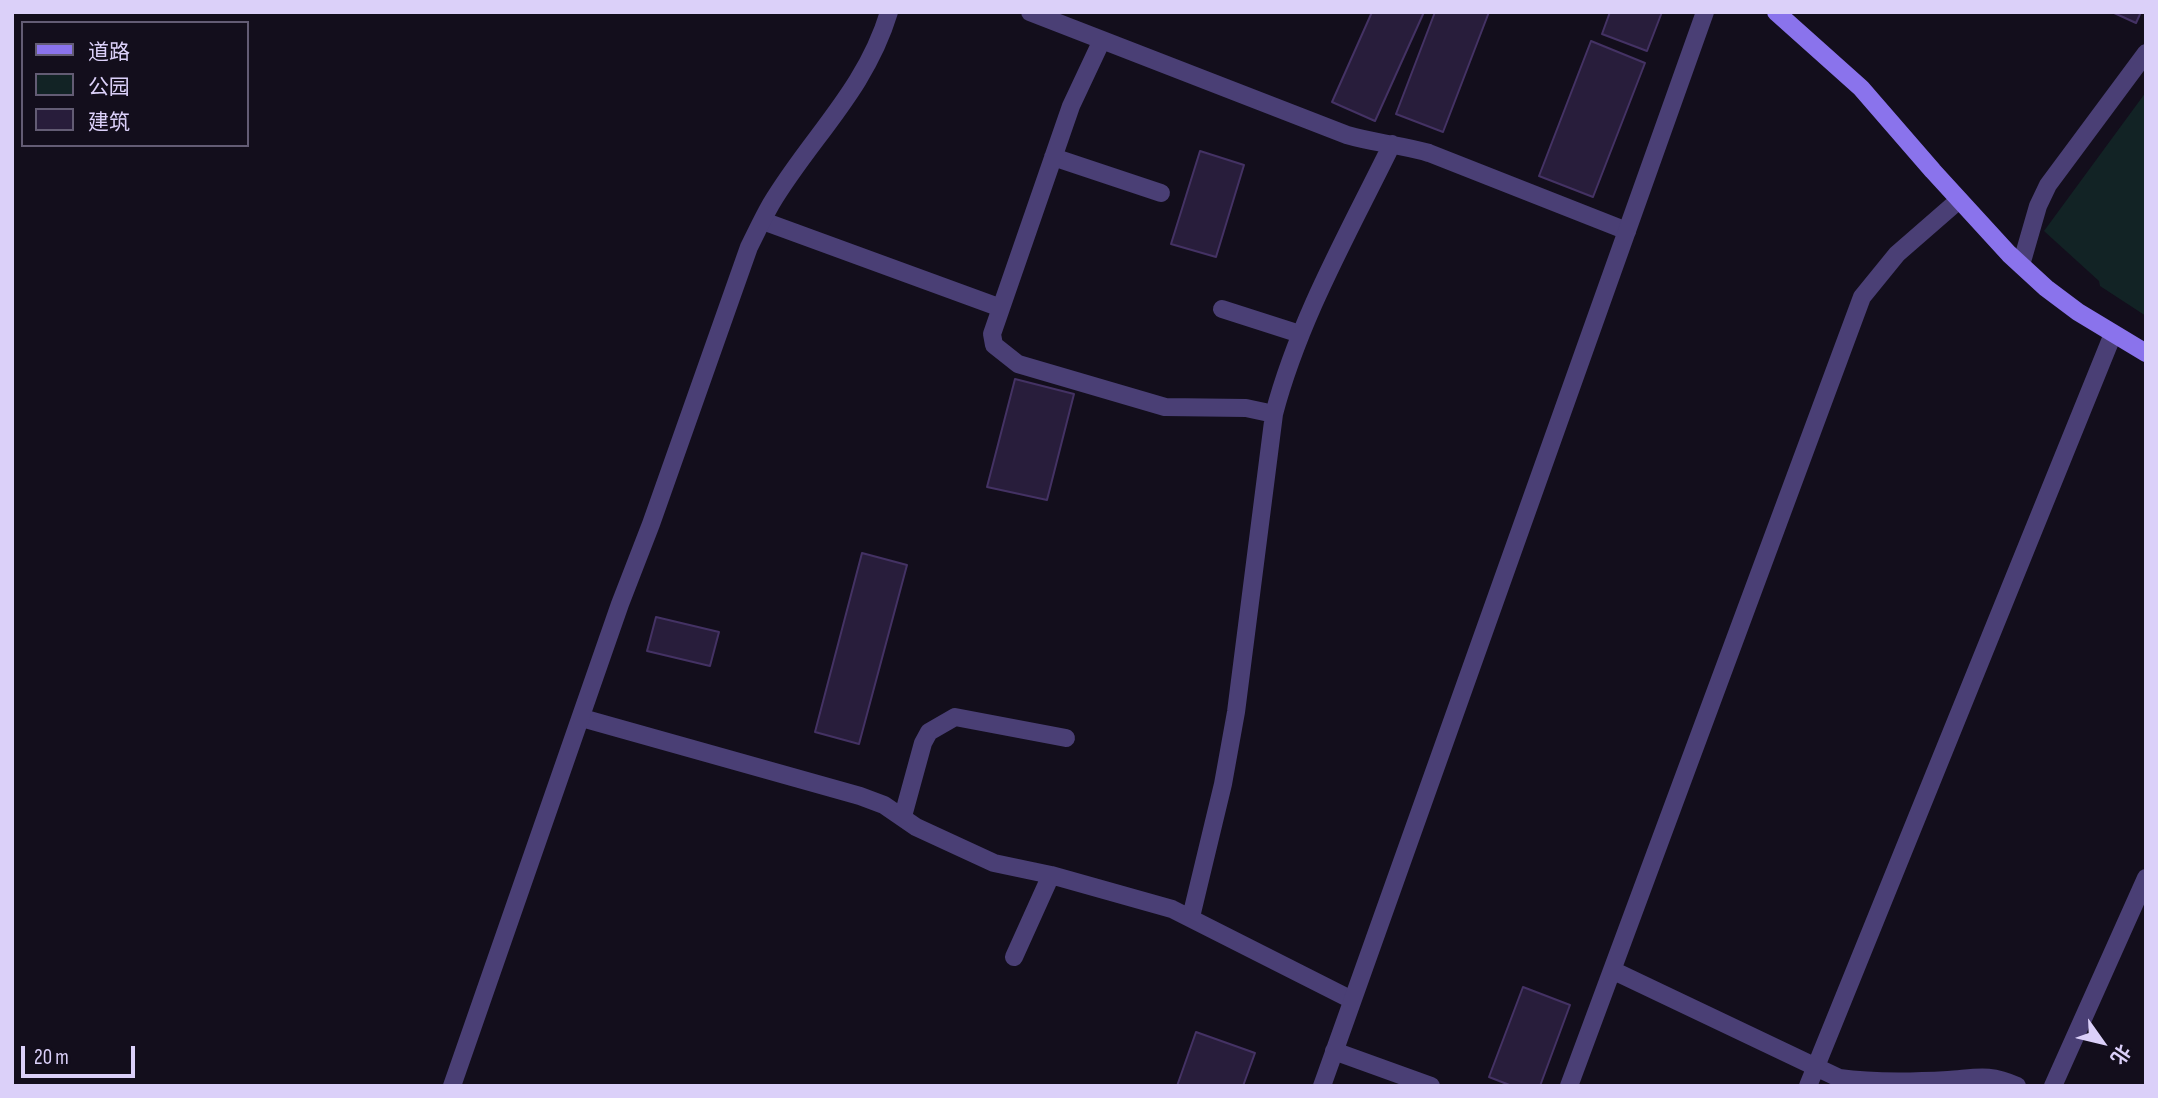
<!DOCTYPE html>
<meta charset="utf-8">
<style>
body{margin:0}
#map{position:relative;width:2158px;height:1098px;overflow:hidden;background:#130e1c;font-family:"Sofia Sans Condensed","Noto Sans SC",sans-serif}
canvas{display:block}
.frame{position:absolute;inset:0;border:14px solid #dbd0f9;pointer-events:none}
.legend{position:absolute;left:21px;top:21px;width:228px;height:126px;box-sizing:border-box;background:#130e1c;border:2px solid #635c74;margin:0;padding:9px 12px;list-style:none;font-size:21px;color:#dbd0f9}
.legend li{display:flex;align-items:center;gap:14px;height:35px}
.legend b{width:35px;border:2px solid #635c74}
.north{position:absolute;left:2067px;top:1007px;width:70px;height:70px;-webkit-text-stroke:5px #130e1c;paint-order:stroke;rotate:124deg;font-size:19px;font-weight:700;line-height:28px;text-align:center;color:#dbd0f9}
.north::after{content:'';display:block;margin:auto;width:24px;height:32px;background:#dbd0f9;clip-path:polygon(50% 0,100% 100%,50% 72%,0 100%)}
.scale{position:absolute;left:21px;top:1046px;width:114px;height:32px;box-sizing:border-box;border:4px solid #dbd0f9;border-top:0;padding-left:9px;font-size:21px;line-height:24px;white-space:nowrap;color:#dbd0f9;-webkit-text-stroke:5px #130e1c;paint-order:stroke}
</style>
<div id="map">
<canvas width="2158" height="1098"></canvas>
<div class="frame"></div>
<ul class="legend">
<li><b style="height:9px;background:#8a73ec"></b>道路</li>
<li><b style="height:19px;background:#122325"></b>公园</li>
<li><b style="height:19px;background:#281d3b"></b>建筑</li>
</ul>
<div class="north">北</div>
<div class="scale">20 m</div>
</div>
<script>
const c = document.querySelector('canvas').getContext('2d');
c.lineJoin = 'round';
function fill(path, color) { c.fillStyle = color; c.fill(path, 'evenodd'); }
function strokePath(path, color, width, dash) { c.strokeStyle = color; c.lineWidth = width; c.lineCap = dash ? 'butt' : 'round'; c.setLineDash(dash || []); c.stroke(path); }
const green = new Path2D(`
 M 2146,92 L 2146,316 L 2100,286 L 2099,281 L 2044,231 Z`);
const building = new Path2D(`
 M 1372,12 L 1424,12 L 1375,121 L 1332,102 Z
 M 1435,12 L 1489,12 L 1443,132 L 1396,114 Z
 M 1610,12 L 1662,12 L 1647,51 L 1602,34 Z
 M 2112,12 L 2141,12 L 2136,23 Z
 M 1591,41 L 1645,63 L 1593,197 L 1539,176 Z
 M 1200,151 L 1244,165 L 1216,257 L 1171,244 Z
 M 1015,379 L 1074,394 L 1047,500 L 987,487 Z
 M 862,553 L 907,565 L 859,744 L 815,732 Z
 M 656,617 L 719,632 L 710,666 L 647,651 Z
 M 1523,987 L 1570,1005 L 1540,1086 L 1512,1086 L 1489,1077 Z
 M 1196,1032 L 1255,1053 L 1243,1086 L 1177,1086 Z`);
const lane = new Path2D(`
 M 1030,12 L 1347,135 C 1374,143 1402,145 1429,153 L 1627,231
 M 1102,40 L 1071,106 L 992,334 L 994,345 L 1018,364 L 1165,407 L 1246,408 L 1274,414
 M 1053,157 L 1161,193
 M 763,221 L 1001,308
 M 1222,309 L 1300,334
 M 582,718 L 860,796 L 884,805 L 916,827 L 994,863 L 1051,875 L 1172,909 L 1352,1000
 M 903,816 L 923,743 L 929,732 L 955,717 L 1066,738
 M 1191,917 L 1223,784 L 1236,712 L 1274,414 C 1299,319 1349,232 1392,144
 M 1014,957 L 1051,875`);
const street = new Path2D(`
 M 2021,265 L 2038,206 L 2048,185 L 2146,53
 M 1612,970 L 1839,1078 C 1875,1083 1912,1082 1948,1080 C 1976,1078 1989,1073 2017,1086
 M 1334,1051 L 1431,1086
 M 452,1086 L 620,604 L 651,524 L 749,247 C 756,233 763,218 771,204 C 811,137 865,91 889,12
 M 1322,1086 L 1705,12
 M 1569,1086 L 1862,297 L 1897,254 L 1959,200
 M 1808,1086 L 2113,334
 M 2053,1086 L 2146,878`);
const secondary = new Path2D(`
 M 1776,12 L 1861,88 L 1933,171 L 2009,254 L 2046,288 L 2078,312 L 2146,353`);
fill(green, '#122325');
fill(building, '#281d3b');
strokePath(building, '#443264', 2);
strokePath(lane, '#4a3f75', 18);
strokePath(street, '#4a3f75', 18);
strokePath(secondary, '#8a73ec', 18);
</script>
